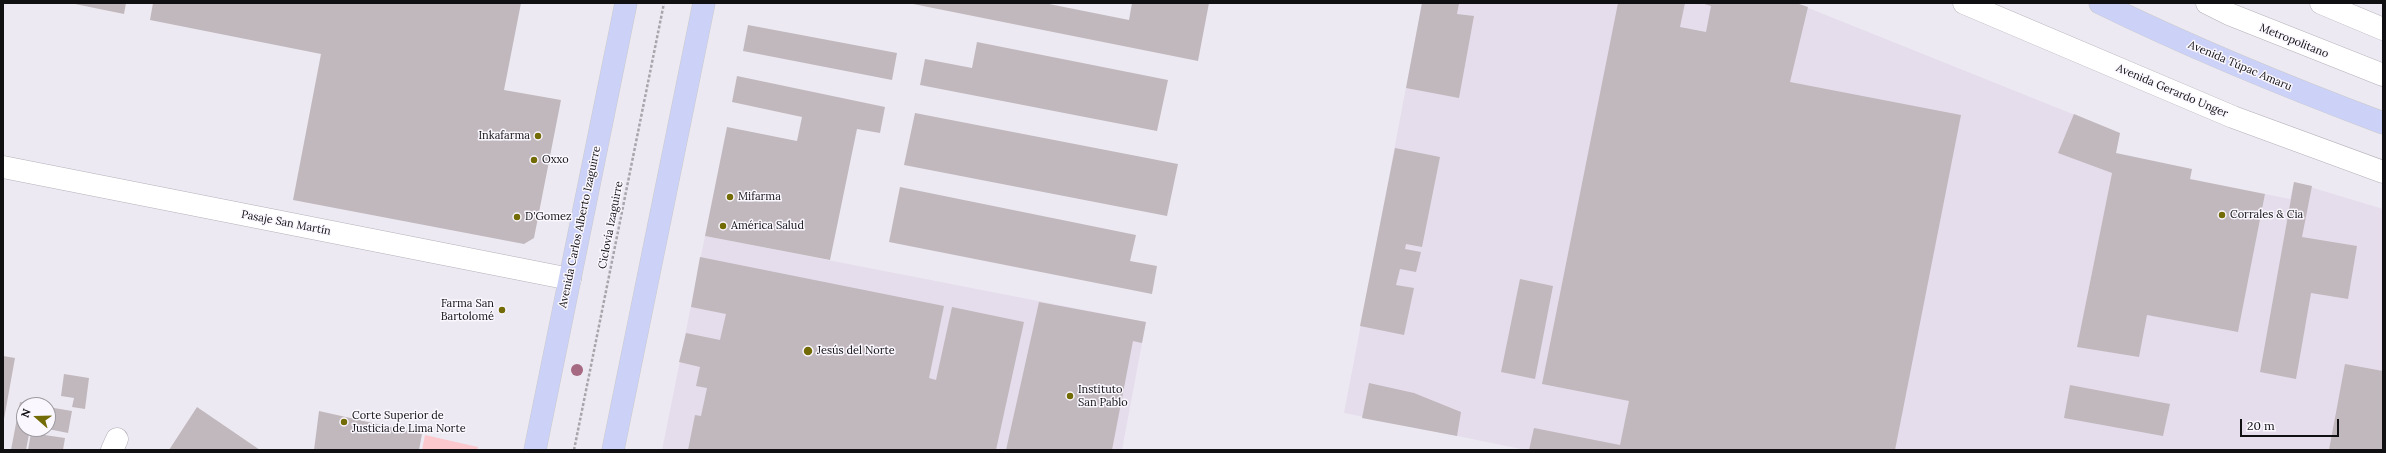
<!DOCTYPE html>
<meta charset="utf-8">
<style>
body{margin:0}
#map{position:relative;width:2386px;height:453px;overflow:hidden;background:#ede9f2;font-family:Lora,serif}
canvas{display:block}
.frame{position:absolute;inset:0;border:4px solid #100f12;pointer-events:none}
.north{position:absolute;left:16px;top:397px;width:40px;height:40px;box-sizing:border-box;background:#faf7fe;border:1px solid #9c9aa0;border-radius:50%;rotate:290deg;font-size:11px;font-weight:700;line-height:16px;text-align:center;color:#100f12}
.north::after{content:'';display:block;margin:auto;width:14px;height:18px;background:#736b06;clip-path:polygon(50% 0,100% 100%,50% 72%,0 100%)}
.scale{position:absolute;left:2240px;top:419px;width:99px;height:18px;box-sizing:border-box;border:2px solid #100f12;border-top:0;padding-left:5px;font-size:12px;line-height:14px;white-space:nowrap;color:#100f12;-webkit-text-stroke:3px #faf7fe;paint-order:stroke}
</style>
<div id="map">
<canvas width="2386" height="453"></canvas>
<div class="frame"></div>
<div class="north">N</div>
<div class="scale">20 m</div>
</div>
<script>
const c = document.querySelector('canvas').getContext('2d');
c.lineJoin = 'round';
function fill(path, color) { c.fillStyle = color; c.fill(path, 'evenodd'); }
function strokePath(path, color, width, dash) { c.strokeStyle = color; c.lineWidth = width; c.lineCap = dash ? 'butt' : 'round'; c.setLineDash(dash || []); c.stroke(path); }
function drawText(font, color, halo, rows, align = 'center') {
  c.font = font + ' Lora,serif'; c.lineWidth = 3; c.setLineDash([]); c.textBaseline = 'middle'; c.strokeStyle = halo; c.fillStyle = color; for (const [text, x, y, turn = 0] of rows) {
    c.save(); c.translate(x, y); c.rotate((+turn || 0) * Math.PI / 180); c.textAlign = isNaN(turn) ? turn : align; if (halo) c.strokeText(text, 0, 0); c.fillText(text, 0, 0); c.restore();
  }
}
const built = new Path2D(`
 M 1422,3 L 1796,3 L 2120,133 L 2086,303 L 2238,332 L 2265,194 L 2290,199 L 2294,182 L 2383,209 L 2383,450 L 1526,450 L 1344,413 Z
 M 705,236 L 1146,322 L 1122,450 L 662,450 Z`);
const green = new Path2D(`
 M 425,435 L 478,447 L 477,450 L 422,450 Z`);
const building = new Path2D(`
 M 70,3 L 126,3 L 124,14 Z
 M 153,3 L 521,3 L 504,90 L 561,100 L 534,238 L 524,244 L 293,200 L 321,54 L 150,20 Z
 M 1044,3 L 1129,20 L 1132,3 L 1209,3 L 1198,61 L 913,4 Z
 M 1422,3 L 1459,3 L 1457,14 L 1474,16 L 1459,98 L 1406,88 Z
 M 1618,3 L 1685,3 L 1680,27 L 1706,32 L 1711,6 L 1701,3 L 1796,3 L 1808,7 L 1790,82 L 1961,115 L 1895,450 L 1529,450 L 1534,428 L 1620,445 L 1629,401 L 1542,384 Z
 M 748,25 L 897,53 L 892,80 L 743,51 Z
 M 977,42 L 1168,80 L 1157,131 L 920,85 L 925,59 L 972,68 Z
 M 737,76 L 885,107 L 880,133 L 857,129 L 830,260 L 705,236 L 727,127 L 797,141 L 802,117 L 732,102 Z
 M 915,113 L 1178,164 L 1167,216 L 904,165 Z
 M 2074,114 L 2120,133 L 2116,153 L 2192,169 L 2190,179 L 2265,194 L 2238,332 L 2147,315 L 2139,357 L 2077,347 L 2112,173 L 2058,153 Z
 M 1395,148 L 1440,157 L 1422,247 L 1406,244 L 1405,249 L 1421,252 L 1416,272 L 1400,269 L 1396,285 L 1414,288 L 1404,335 L 1360,326 Z
 M 2294,182 L 2312,186 L 2302,237 L 2357,246 L 2348,299 L 2311,293 L 2296,379 L 2260,372 Z
 M 900,187 L 1136,235 L 1130,261 L 1157,266 L 1152,294 L 889,242 Z
 M 700,257 L 944,306 L 929,378 L 936,380 L 952,307 L 1024,322 L 996,450 L 688,450 L 695,415 L 701,416 L 707,388 L 696,386 L 700,367 L 679,362 L 686,333 L 720,340 L 726,314 L 691,307 Z
 M 1520,279 L 1553,286 L 1535,379 L 1501,372 Z
 M 1039,302 L 1146,322 L 1142,343 L 1133,341 L 1112,450 L 1006,450 Z
 M 3,356 L 15,358 L 4,419 L 3,419 Z
 M 2345,364 L 2383,371 L 2383,450 L 2329,450 Z
 M 64,374 L 89,378 L 85,409 L 72,407 L 74,398 L 61,396 Z
 M 1369,383 L 1414,393 L 1461,412 L 1457,436 L 1362,418 Z
 M 2070,385 L 2170,404 L 2163,436 L 2064,418 Z
 M 20,402 L 34,404 L 24,405 L 24,429 L 30,429 L 26,450 L 11,450 Z
 M 48,407 L 72,411 L 68,433 L 48,429 Z
 M 197,407 L 260,450 L 169,450 Z
 M 319,411 L 422,434 L 419,450 L 314,450 Z
 M 31,433 L 65,438 L 63,450 L 28,450 Z`);
const path = new Path2D(`
 M 574,450 L 664,3`);
const minor = new Path2D(`
 M 1964,3 L 2233,117 L 2383,172
 M 2207,3 L 2229,14 L 2383,75
 M 2321,3 L 2383,29
 M 3,167 L 570,279
 M 112,450 L 117,439`);
const major = new Path2D(`
 M 2100,3 C 2192,48 2287,87 2383,123
 M 535,450 L 626,3
 M 613,450 L 704,3`);
const trees = [
 [577,370]
];
const markers = [
 [538,136,4,"#736b06"],
 [534,160,4,"#736b06"],
 [730,197,4,"#736b06"],
 [2222,215,4,"#736b06"],
 [517,217,4,"#736b06"],
 [723,226,4,"#736b06"],
 [502,310,4,"#736b06"],
 [808,351,5,"#736b06"],
 [1070,396,4,"#736b06"],
 [344,422,4,"#736b06"]
];
const streetNames = [
 ["Metropolitano",2294,41,22],
 ["Avenida Túpac Amaru",2240,66,23],
 ["Avenida Gerardo Unger",2172,91,23],
 ["Pasaje San Martín",286,223,11],
 ["Ciclovía Izaguirre",611,225,-79],
 ["Avenida Carlos Alberto Izaguirre",580,227,-78]
];
const poiNames = [
 ["Inkafarma",530,136,"right"],
 ["Oxxo",542,160],
 ["Mifarma",738,197],
 ["Corrales & Cia",2230,215],
 ["D'Gomez",525,217],
 ["América Salud",731,226],
 ["Farma San",494,304,"right"],
 ["Bartolomé",494,317,"right"],
 ["Jesús del Norte",817,351],
 ["Instituto",1078,390],
 ["San Pablo",1078,403],
 ["Corte Superior de",352,416],
 ["Justicia de Lima Norte",352,429]
];
fill(built, '#e5ddec');
fill(green, '#fbc8ce');
fill(building, '#c1b8bd');
strokePath(minor, '#b5b0b9', 23);
strokePath(major, '#cacacb', 23);
strokePath(path, '#a8a5ac', 2.5, [3, 2]);
strokePath(minor, '#fff', 22);
strokePath(major, '#cbd1f7', 22);
c.fillStyle = '#a56a82';
for (const [x, y] of trees) { c.beginPath(); c.arc(x, y, 6, 0, 2 * Math.PI); c.fill(); }
for (const [x, y, r, color] of markers) { const dot = new Path2D(); dot.arc(x, y, r, 0, 2 * Math.PI); c.fillStyle = color; c.fill(dot); strokePath(dot, '#faf7fe', 1.5); }
drawText('11px', '#100f12', '#faf7fe', streetNames);
drawText('11px', '#100f12', '#faf7fe', poiNames, 'left');
</script>
